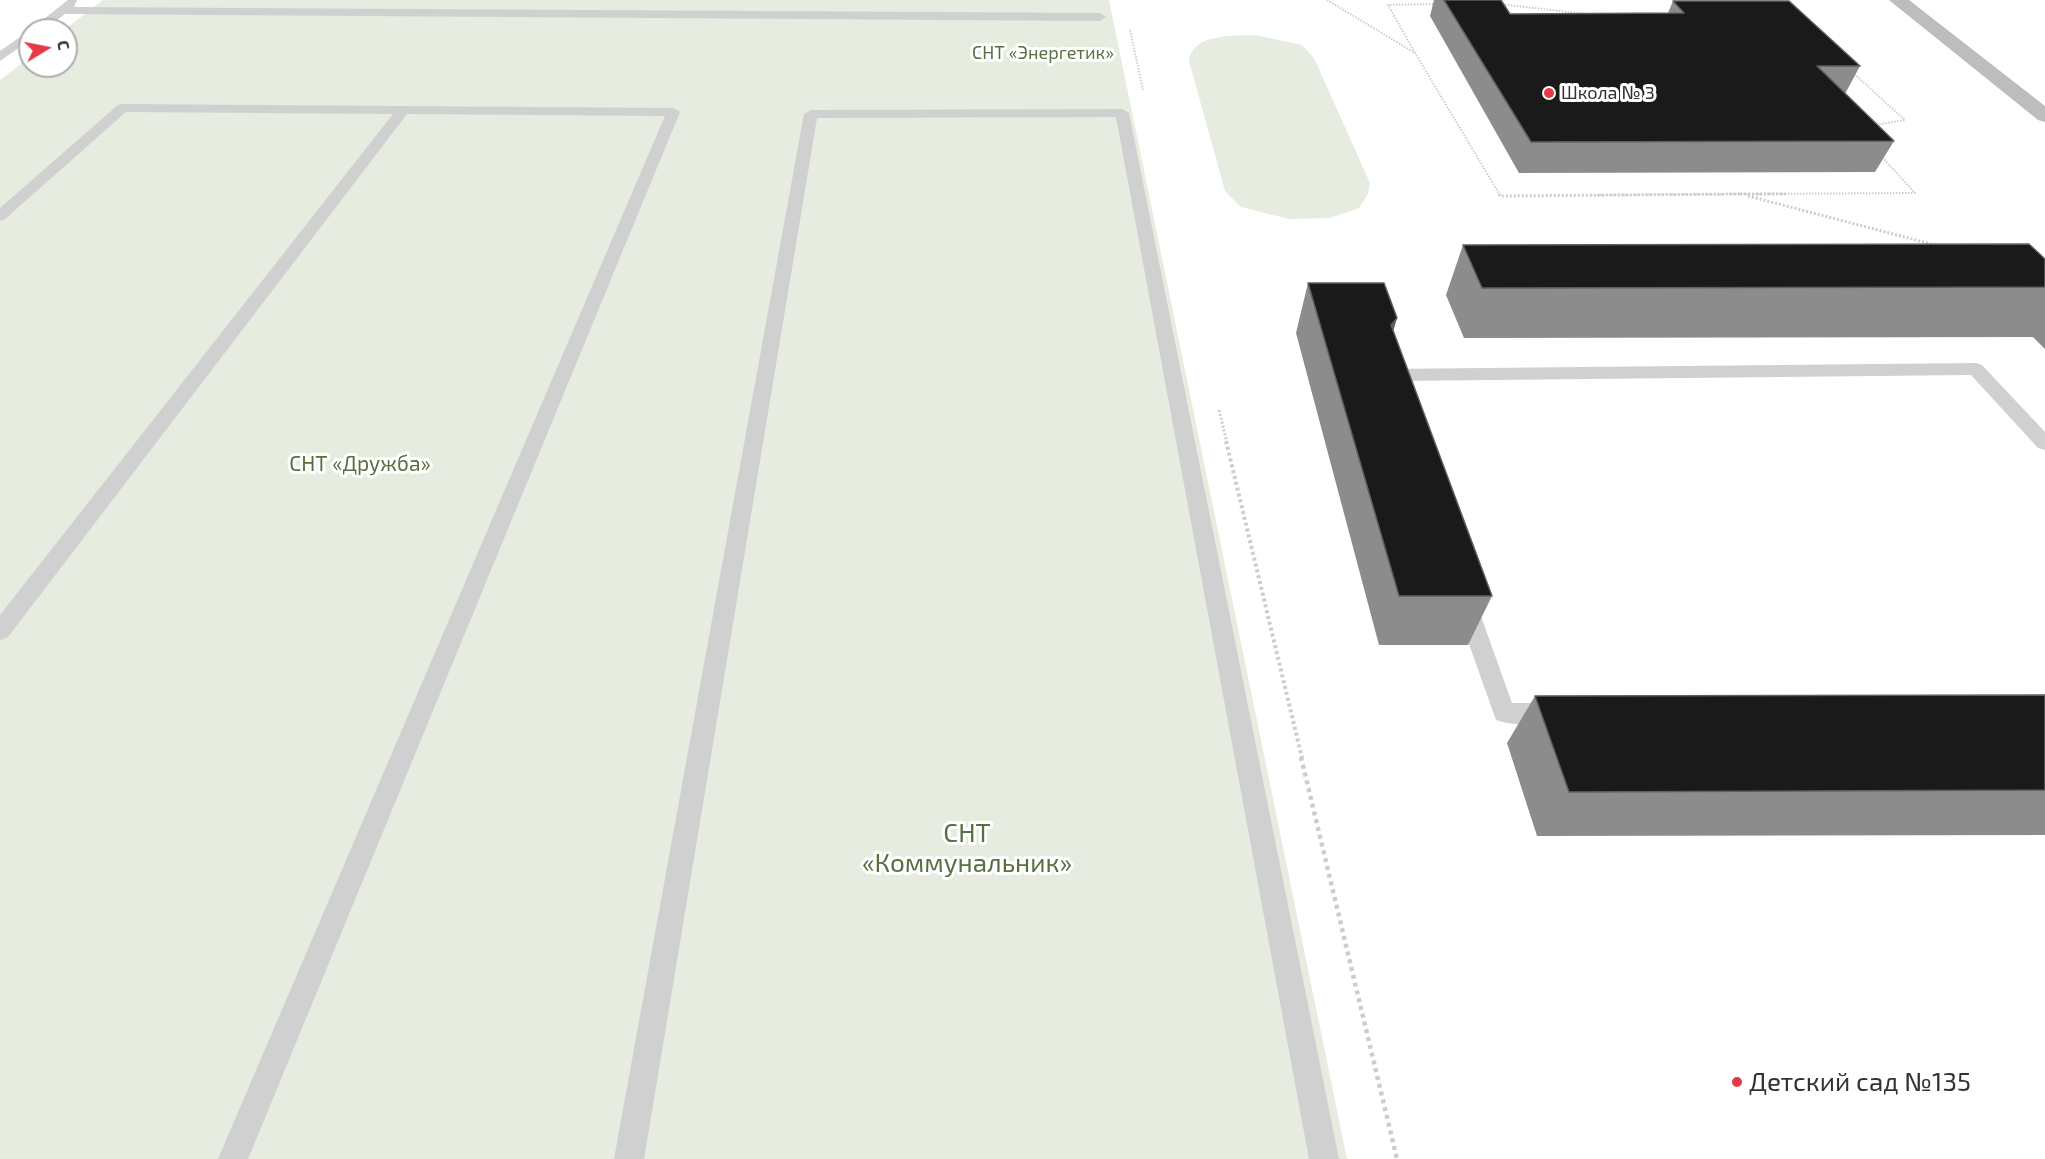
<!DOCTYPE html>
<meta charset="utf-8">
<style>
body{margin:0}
#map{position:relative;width:2045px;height:1159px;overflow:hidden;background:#fff;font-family:"Exo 2",sans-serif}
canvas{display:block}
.north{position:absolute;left:18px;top:18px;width:60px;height:60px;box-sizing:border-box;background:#fff;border:2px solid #adadad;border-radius:50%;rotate:80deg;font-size:16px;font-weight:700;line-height:24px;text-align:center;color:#333}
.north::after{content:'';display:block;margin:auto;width:21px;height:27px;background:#e63946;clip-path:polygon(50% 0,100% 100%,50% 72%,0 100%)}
</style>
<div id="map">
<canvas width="2045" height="1159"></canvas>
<div class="north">С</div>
</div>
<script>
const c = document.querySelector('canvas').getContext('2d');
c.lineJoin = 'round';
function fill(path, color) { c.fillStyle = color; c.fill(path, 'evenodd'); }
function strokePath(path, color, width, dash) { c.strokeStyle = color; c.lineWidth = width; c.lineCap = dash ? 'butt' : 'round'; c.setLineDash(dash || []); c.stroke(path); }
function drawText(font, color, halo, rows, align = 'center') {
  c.font = font + ' "Exo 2",sans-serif'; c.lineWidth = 6; c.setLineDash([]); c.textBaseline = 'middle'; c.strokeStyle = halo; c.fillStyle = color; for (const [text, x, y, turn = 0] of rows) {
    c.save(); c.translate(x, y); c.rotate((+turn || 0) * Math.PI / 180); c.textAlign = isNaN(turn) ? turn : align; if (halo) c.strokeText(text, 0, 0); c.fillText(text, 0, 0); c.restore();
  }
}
const green = new Path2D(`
 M 103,0 L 1109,0 L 1347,1159 L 0,1159 L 0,80 L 30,57 L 30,66 L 66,66 L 64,30 Z
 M 1256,35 L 1302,45 L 1314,58 L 1370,183 L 1368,194 L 1359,208 L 1330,218 L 1289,219 L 1241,207 L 1225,191 L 1189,61 C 1192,33 1234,36 1256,35 Z`);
const pathFar3 = new Path2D(`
 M 1327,0 L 1415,53 L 1500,195
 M 1499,4 L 1586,14
 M 1130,30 L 1143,90
 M 1415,53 L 1388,5 L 1437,4
 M 1852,72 L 1905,120 L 1874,125
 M 1740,194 L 1915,193 L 1880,155
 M 1591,195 L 1740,194`);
const pathFar2 = new Path2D(`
 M 1499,194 L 1500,196 L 1740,194
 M 1740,194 L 1785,194
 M 1748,196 L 1935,245
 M 1219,410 L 1227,443`);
const pathFar1 = new Path2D(`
 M 1226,441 L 1302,758`);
const path = new Path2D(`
 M 1301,757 L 1397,1159`);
const lane = new Path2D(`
 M 68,0 L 77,0 L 74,7 L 1100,13 L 1106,17 L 1100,21 L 65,14 L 44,30 L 30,30 Z
 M 30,30 L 30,40 L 0,61 L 0,51 Z
 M 123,104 L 673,108 L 680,112 L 248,1159 L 218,1159 L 665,116 L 407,114 L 8,637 L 0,640 L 0,615 L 393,114 L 126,112 L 5,219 L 0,221 L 0,208 L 118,105 Z
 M 1122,109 L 1129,113 L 1339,1159 L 1309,1159 L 1116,117 L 817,118 L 644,1159 L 614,1159 L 804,114 L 811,110 Z
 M 1976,363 L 1982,365 L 2045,432 L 2045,450 L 2038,448 L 1971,375 L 1397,381 L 1388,386 L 1382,384 L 1378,375 L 1387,369 Z
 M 1466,597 L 1474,599 L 1477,605 L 1512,703 L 1552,703 L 1560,706 L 1564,713 L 1560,720 C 1543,726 1513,726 1496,720 L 1455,605 L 1458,599 Z`);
const secondary = new Path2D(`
 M 1889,0 L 1909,0 L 2045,106 L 2045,122 L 2038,120 Z`);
const wall = new Path2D(`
 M 1434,0 L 1501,0 L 1510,14 L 1668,13 L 1673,1 L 1860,66 L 1845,94 L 1894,141 L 1875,172 L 1519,173 L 1430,16 Z
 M 1463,245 L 2045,259 L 2045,349 L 2033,337 L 1464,338 L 1446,295 Z
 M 1308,283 L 1397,318 L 1393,331 L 1492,596 L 1468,645 L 1379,645 L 1296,333 Z
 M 2045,695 L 2045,835 L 1537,836 L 1507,743 L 1535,696 Z`);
const shadedWall = new Path2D(`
 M 1397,318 L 1382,369 L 1391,325 Z`);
const building = new Path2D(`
 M 1444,0 L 1501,0 L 1510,14 L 1684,13 L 1673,1 L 1789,1 L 1860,66 L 1817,66 L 1894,141 L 1531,142 Z
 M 2029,244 L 2045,259 L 2045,287 L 1482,288 L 1463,245 Z
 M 1308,283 L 1384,283 L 1397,318 L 1391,325 L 1492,596 L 1399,596 Z
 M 2045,695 L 2045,790 L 1569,792 L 1535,696 Z`);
const markers = [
 [1549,93,6,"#e63946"],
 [1737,1082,6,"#e63946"]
];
const farParknames = [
 ["СНТ «Энергетик»",1043,53]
];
const farPoinames = [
 ["Школа № 3",1561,93]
];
const parkNames = [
 ["СНТ «Дружба»",360,464]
];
const nearParknames = [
 ["СНТ",967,833],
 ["«Коммунальник»",967,863]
];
const nearPoinames = [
 ["Детский сад №135",1749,1082]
];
fill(green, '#e6ecdf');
strokePath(pathFar3, '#cdcdcd', 2, [1.5, 1.5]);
strokePath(pathFar2, '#cdcdcd', 3, [2, 2]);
strokePath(pathFar1, '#cdcdcd', 4, [3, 3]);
strokePath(path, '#cdcdcd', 4.5, [4, 4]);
fill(lane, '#d0d0d0');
fill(secondary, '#bdbdbd');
fill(wall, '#8c8c8c');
fill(shadedWall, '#5f5f5f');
fill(building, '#1a1a1a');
strokePath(building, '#5f5f5f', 1.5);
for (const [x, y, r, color] of markers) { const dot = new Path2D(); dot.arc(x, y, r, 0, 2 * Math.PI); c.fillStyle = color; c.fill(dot); strokePath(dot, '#fff', 2); }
drawText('18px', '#56703f', '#fff', farParknames);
drawText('18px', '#333', '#fff', farPoinames, 'left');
drawText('21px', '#56703f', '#fff', parkNames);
drawText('26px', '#56703f', '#fff', nearParknames);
drawText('26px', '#333', '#fff', nearPoinames, 'left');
</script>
